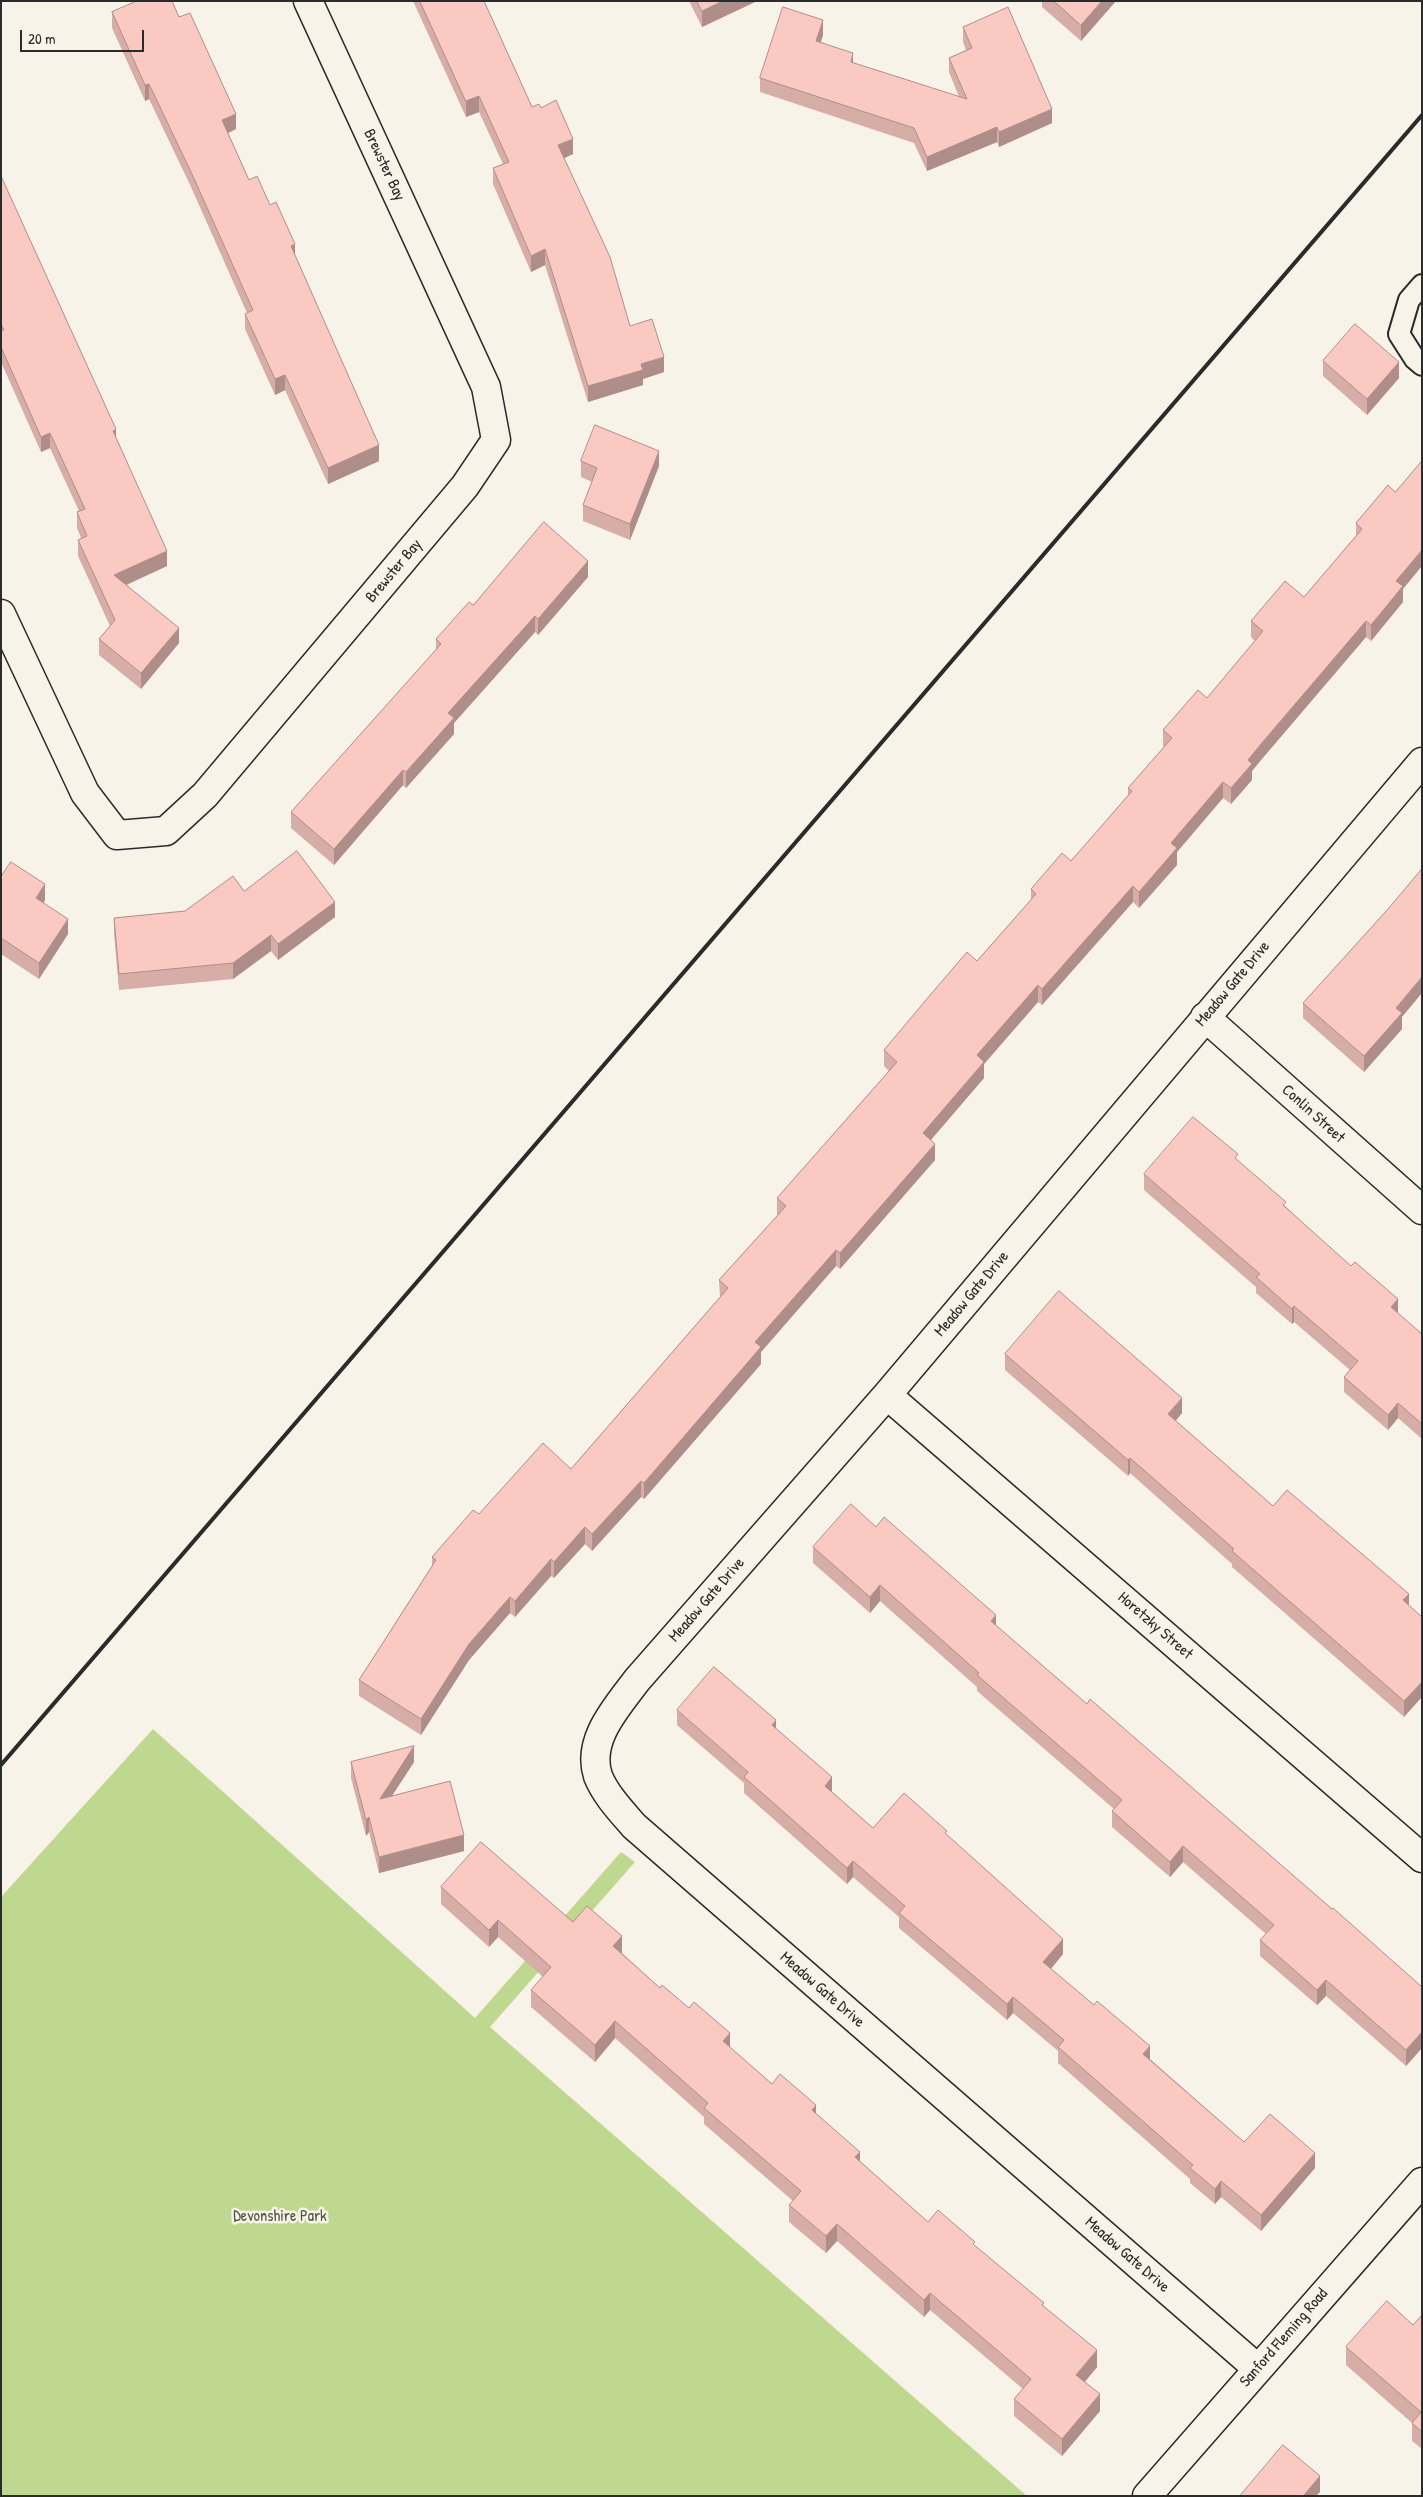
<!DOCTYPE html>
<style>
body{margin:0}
#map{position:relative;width:1423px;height:2497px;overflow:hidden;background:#f7f3e8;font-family:"Patrick Hand",sans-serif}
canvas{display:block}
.frame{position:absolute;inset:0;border:2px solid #2b2b2b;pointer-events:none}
.scale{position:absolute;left:20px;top:30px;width:124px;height:22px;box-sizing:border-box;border:2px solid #2b2b2b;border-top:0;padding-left:6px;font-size:15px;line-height:18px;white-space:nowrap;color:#2b2b2b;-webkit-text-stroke:4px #f7f3e8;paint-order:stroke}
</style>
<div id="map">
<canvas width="1423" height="2497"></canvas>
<div class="frame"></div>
<div class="scale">20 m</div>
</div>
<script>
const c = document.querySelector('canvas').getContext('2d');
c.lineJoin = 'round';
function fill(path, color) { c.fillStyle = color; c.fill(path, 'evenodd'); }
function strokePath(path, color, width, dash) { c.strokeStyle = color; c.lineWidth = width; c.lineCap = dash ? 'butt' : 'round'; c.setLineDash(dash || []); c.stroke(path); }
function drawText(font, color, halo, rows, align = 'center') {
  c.font = font + ' "Patrick Hand",sans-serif'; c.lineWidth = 5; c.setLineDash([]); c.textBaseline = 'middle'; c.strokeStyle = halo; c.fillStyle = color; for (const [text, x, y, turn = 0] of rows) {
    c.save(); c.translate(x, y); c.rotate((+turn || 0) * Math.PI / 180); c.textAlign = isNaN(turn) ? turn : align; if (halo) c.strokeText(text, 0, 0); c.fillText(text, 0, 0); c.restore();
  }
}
const green = new Path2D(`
 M 153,1729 L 475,2018 L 621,1852 L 635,1862 L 490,2027 L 1027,2496 L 1,2496 L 1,1897 Z`);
const service = new Path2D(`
 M 1422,285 L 1409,300 L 1399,334 L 1415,359 L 1422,365`);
const minor = new Path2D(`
 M 1,614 L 85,793 L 117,835 L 166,831 L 205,795 L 465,486 L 496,440 L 486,387 L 308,1
 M 1205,1017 L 1422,1210
 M 887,1395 L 1422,1858
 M 1257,2368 L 634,1826 C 621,1811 605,1794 598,1776 C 586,1740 617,1707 637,1680 L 887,1395 L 1422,762
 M 1147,2496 L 1422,2182`);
const rail = new Path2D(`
 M 1,1765 L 1422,115`);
const wall = new Path2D(`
 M 413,1 L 484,1 L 532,107 L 541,108 L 573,154 L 564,158 L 630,326 L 664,372 L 643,379 L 643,385 L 588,402 L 545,265 L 531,272 L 493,184 L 493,168 L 503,164 L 479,112 L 466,117 Z
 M 689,1 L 757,1 L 702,27 Z
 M 1042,1 L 1116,1 L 1081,41 L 1042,7 Z
 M 112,12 L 179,17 L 236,129 L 228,133 L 249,180 L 270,205 L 295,257 L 379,461 L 328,484 L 285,390 L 275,395 L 245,329 L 245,314 L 247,313 L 191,187 L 149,99 L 145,101 L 112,28 Z
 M 963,27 L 1052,123 L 999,147 L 997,142 L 927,171 L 914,143 L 760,92 L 760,78 L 823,35 L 821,42 L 853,63 L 959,97 L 949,72 L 949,58 L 966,50 L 963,42 Z
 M 1,176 L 116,438 L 167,566 L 127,585 L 179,643 L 141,689 L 99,655 L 99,639 L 110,626 L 78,556 L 78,540 L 81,538 L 77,528 L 77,512 L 79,511 L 50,448 L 41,452 L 1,362 Z
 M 1323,361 L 1399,378 L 1367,415 L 1323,376 Z
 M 581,461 L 659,466 L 630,540 L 583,521 L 583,505 L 592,482 L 581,477 Z
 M 1388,485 L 1403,589 L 1403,602 L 1371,641 L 1366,637 L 1261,760 L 1252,771 L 1252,780 L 1231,804 L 1223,798 L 1177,852 L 1177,865 L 1139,908 L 1133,902 L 1042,1005 L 1038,1002 L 984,1064 L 984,1078 L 931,1140 L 935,1160 L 840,1269 L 836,1266 L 761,1352 L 761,1364 L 644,1499 L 641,1497 L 592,1551 L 585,1544 L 554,1578 L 551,1576 L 515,1617 L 510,1613 L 469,1660 L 421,1735 L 359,1696 L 359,1680 L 432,1566 L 432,1557 L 479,1514 L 571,1469 L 720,1297 L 719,1280 L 778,1215 L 777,1214 L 777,1198 L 889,1071 L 884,1066 L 884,1050 L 977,961 L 1031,900 L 1031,889 L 1071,861 L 1128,796 L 1128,788 L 1164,747 L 1163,746 L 1163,730 L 1207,698 L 1255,641 L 1251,637 L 1251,621 L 1304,597 L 1356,536 L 1356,523 Z
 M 588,577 L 538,635 L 535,632 L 454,723 L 454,734 L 406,788 L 403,785 L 334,865 L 291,828 L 291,812 L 436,651 L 436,639 L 473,605 Z
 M 1,877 L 45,900 L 43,903 L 68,934 L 39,979 L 1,954 Z
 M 244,891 L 335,917 L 278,960 L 271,951 L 233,979 L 119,990 L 114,933 L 114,918 L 185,911 Z
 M 1303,1003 L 1402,1017 L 1402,1029 L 1364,1072 L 1303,1018 Z
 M 1238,1161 L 1286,1207 L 1398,1314 L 1422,1334 L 1422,1439 L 1398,1418 L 1388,1430 L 1344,1392 L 1344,1377 L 1350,1370 L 1294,1322 L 1292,1324 L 1256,1293 L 1256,1287 L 1144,1190 L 1144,1174 Z
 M 1005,1354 L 1182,1413 L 1176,1421 L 1273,1506 L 1409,1594 L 1404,1717 L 1232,1567 L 1232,1564 L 1130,1473 L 1128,1476 L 1005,1370 Z
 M 876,1527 L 996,1626 L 1087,1704 L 1332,1909 L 1422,1987 L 1422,2048 L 1406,2066 L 1326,1996 L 1317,2005 L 1260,1956 L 1260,1940 L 1266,1934 L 1183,1862 L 1170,1877 L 1112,1827 L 1112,1811 L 1114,1809 L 977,1691 L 977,1687 L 880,1601 L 870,1613 L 813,1563 L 813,1547 Z
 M 677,1710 L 776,1729 L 832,1792 L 873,1828 L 947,1835 L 1063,1954 L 1051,1969 L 1150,2059 L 1244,2142 L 1315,2168 L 1261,2231 L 1221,2197 L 1215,2204 L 1190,2183 L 1190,2179 L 1058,2063 L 1058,2051 L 1013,2013 L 1007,2020 L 899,1928 L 899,1917 L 853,1877 L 847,1884 L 744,1793 L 744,1783 L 677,1725 Z
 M 351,1762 L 414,1762 L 392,1796 L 464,1851 L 379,1873 L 369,1832 L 366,1836 L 351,1778 Z
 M 441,1887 L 573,1922 L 622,1953 L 660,1988 L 772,2084 L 816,2114 L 860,2162 L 928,2222 L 975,2246 L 1044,2306 L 1097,2367 L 1085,2382 L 1100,2411 L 1062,2456 L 1014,2416 L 1014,2399 L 1023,2389 L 930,2310 L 924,2317 L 837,2241 L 826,2253 L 789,2222 L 789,2205 L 793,2201 L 704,2124 L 704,2117 L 615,2038 L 595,2062 L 531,2007 L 531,1990 L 543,1977 L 498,1937 L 489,1947 L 441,1904 Z
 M 1422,2315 L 1422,2449 L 1412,2441 L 1412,2423 L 1346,2365 L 1346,2347 L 1413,2325 Z`);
const shadedWall = new Path2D(`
 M 723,1 L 757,1 L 702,27 L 702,11 Z
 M 1102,1 L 1116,1 L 1081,41 L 1081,25 Z
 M 823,20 L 823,35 L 816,55 L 816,41 Z
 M 853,53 L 853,68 L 851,62 Z
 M 149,84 L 149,99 L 145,101 L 145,85 Z
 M 479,96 L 479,112 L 466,117 L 466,101 Z
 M 1052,109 L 1052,123 L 999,147 L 999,132 Z
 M 236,114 L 236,129 L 222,136 L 222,120 Z
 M 997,127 L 997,142 L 927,171 L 927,157 Z
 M 573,139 L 573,154 L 558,161 L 558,145 Z
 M 295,244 L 295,260 L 291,246 Z
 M 545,249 L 545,265 L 531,272 L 531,256 Z
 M 664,357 L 664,372 L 643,379 L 643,385 L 588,402 L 588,386 L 641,364 Z
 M 1399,362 L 1399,378 L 1367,415 L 1367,399 Z
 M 285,375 L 285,390 L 275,395 L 275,379 Z
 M 116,429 L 116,445 L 113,431 Z
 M 50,433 L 50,448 L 41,452 L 41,437 Z
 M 379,445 L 379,461 L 328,484 L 328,468 Z
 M 659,451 L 659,466 L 630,540 L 630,524 Z
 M 1422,550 L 1422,566 L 1403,589 L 1403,602 L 1371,641 L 1371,625 L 1396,581 Z
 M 167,551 L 167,566 L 114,590 L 114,575 Z
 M 588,561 L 588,577 L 538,635 L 538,619 Z
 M 535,616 L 535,632 L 454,723 L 454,734 L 406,788 L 406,772 L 448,713 Z
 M 1366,621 L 1366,637 L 1261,760 L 1252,771 L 1252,780 L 1231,804 L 1231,788 L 1248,760 L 1261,744 Z
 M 179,628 L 179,643 L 141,689 L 141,673 Z
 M 403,770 L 403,785 L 334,865 L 334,849 Z
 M 1223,782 L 1223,798 L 1177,852 L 1177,865 L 1139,908 L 1139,892 L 1171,843 Z
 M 45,884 L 45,900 L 36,914 L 36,898 Z
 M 1133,886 L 1133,902 L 1042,1005 L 1042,989 Z
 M 335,902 L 335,917 L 278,960 L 278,944 Z
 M 68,919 L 68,934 L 39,979 L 39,963 Z
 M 271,935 L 271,951 L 233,979 L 233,963 Z
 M 1422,977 L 1422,993 L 1402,1017 L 1402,1029 L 1364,1072 L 1364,1056 L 1396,1008 Z
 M 1038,985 L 1038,1002 L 984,1064 L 984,1078 L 923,1149 L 923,1133 L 977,1055 Z
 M 935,1144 L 935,1160 L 840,1269 L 840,1253 Z
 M 836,1250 L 836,1266 L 761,1352 L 761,1364 L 644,1499 L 644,1483 L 755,1342 Z
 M 1398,1299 L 1398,1315 L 1391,1307 Z
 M 1294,1306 L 1294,1322 L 1292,1324 L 1292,1309 Z
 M 1182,1398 L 1182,1413 L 1168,1429 L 1168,1414 Z
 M 1398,1403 L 1398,1418 L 1388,1430 L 1388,1415 Z
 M 1130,1458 L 1130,1473 L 1128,1476 L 1128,1460 Z
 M 641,1481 L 641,1497 L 592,1551 L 592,1534 Z
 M 585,1527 L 585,1544 L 554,1578 L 554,1562 Z
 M 551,1559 L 551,1576 L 515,1617 L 515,1601 Z
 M 880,1585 L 880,1601 L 870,1613 L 870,1597 Z
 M 1409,1594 L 1409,1610 L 1403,1600 Z
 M 510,1597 L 510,1613 L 469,1660 L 421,1735 L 421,1719 L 469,1644 Z
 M 996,1615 L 996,1631 L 991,1621 Z
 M 1422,1682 L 1422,1697 L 1404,1717 L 1404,1701 Z
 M 776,1720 L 776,1736 L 772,1725 Z
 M 414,1746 L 414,1762 L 380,1814 L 380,1799 Z
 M 832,1777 L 832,1793 L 825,1786 Z
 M 369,1817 L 369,1832 L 366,1836 L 366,1820 Z
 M 464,1835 L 464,1851 L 379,1873 L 379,1857 Z
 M 1183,1846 L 1183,1862 L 1170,1877 L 1170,1862 Z
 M 853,1861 L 853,1877 L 847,1884 L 847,1868 Z
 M 498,1920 L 498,1937 L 489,1947 L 489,1930 Z
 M 622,1936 L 622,1953 L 613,1963 L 613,1946 Z
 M 1063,1939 L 1063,1954 L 1043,1978 L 1043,1962 Z
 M 1326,1980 L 1326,1996 L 1317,2005 L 1317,1990 Z
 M 1013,1997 L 1013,2013 L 1007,2020 L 1007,2004 Z
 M 615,2021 L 615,2038 L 595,2062 L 595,2045 Z
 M 1422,2032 L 1422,2048 L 1406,2066 L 1406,2050 Z
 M 730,2033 L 730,2050 L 723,2041 Z
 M 1150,2046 L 1150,2062 L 1143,2054 Z
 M 816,2105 L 816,2122 L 812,2110 Z
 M 860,2152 L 860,2169 L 855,2157 Z
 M 1315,2153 L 1315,2168 L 1261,2231 L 1261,2215 Z
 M 1221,2181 L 1221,2197 L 1215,2204 L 1215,2189 Z
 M 837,2224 L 837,2241 L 826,2253 L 826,2236 Z
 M 930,2293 L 930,2310 L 924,2317 L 924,2300 Z
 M 1097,2350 L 1097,2367 L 1076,2392 L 1076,2375 Z
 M 1100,2394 L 1100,2411 L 1062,2456 L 1062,2439 Z
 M 1320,2476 L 1320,2492 L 1316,2496 L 1304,2496 L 1304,2495 Z`);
const building = new Path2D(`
 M 137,1 L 172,1 L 179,17 L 190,13 L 236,114 L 222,120 L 249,180 L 257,176 L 270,205 L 276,202 L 295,244 L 291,246 L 379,445 L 328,468 L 285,375 L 275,379 L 245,314 L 253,310 L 191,172 L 149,84 L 145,85 L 112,12 Z
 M 420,1 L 484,1 L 532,107 L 539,104 L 541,108 L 556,100 L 573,139 L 558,145 L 610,257 L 630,326 L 652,319 L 664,357 L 641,364 L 643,370 L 588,386 L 545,249 L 531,256 L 493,168 L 509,162 L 479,96 L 466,101 Z
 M 697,1 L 723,1 L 702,11 Z
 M 1054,1 L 1102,1 L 1081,25 Z
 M 783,7 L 823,20 L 816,41 L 853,53 L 851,62 L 967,99 L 949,58 L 972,48 L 963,27 L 1008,7 L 1052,109 L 999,132 L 997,127 L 927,157 L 914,128 L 760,78 Z
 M 1,176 L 116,429 L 113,431 L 167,551 L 114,575 L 179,628 L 141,673 L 99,639 L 115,620 L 78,540 L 87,536 L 77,512 L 85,509 L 50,433 L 41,437 L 1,347 L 1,331 L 4,330 L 1,324 Z
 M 1355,324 L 1399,362 L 1367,399 L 1323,361 Z
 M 595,425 L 659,451 L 630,524 L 583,505 L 597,468 L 581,461 Z
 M 1422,461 L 1422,550 L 1396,581 L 1403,586 L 1371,625 L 1366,621 L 1261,744 L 1248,760 L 1252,764 L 1231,788 L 1223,782 L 1171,843 L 1177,848 L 1139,892 L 1133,886 L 1042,989 L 1038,985 L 977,1055 L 984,1062 L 923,1133 L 935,1144 L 840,1253 L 836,1250 L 755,1342 L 761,1347 L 644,1483 L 641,1481 L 592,1534 L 585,1527 L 554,1562 L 551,1559 L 515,1601 L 510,1597 L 469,1644 L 421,1719 L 359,1680 L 436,1560 L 432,1557 L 473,1510 L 479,1514 L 543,1443 L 571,1469 L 728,1288 L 719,1280 L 786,1206 L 777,1198 L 897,1062 L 884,1050 L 931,994 L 967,952 L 977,961 L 1036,894 L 1031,889 L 1062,853 L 1071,861 L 1132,791 L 1128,788 L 1172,738 L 1163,730 L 1198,690 L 1207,698 L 1263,631 L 1251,621 L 1285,581 L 1304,597 L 1362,529 L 1356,523 L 1388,485 L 1395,492 Z
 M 544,522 L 588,561 L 538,619 L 535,616 L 448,713 L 454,718 L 406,772 L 403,770 L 334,849 L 291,812 L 441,644 L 436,639 L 469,602 L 473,605 Z
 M 297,851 L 335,902 L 278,944 L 271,935 L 233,963 L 119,974 L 114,918 L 185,911 L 233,876 L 244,891 Z
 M 11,862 L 45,884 L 36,898 L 68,919 L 39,963 L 1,938 L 1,877 Z
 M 1422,869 L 1422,977 L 1396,1008 L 1402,1013 L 1364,1056 L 1303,1003 L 1388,909 Z
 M 1193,1117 L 1238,1154 L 1235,1158 L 1286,1202 L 1283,1205 L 1351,1266 L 1355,1262 L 1398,1299 L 1391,1307 L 1422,1334 L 1422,1424 L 1398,1403 L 1388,1415 L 1344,1377 L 1358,1361 L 1294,1306 L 1292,1309 L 1256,1277 L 1260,1274 L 1144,1174 Z
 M 1059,1291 L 1182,1398 L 1168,1414 L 1273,1506 L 1287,1490 L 1409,1594 L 1403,1600 L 1422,1617 L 1422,1682 L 1404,1701 L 1232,1551 L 1234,1549 L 1130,1458 L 1128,1460 L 1005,1354 Z
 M 851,1504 L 876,1527 L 884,1517 L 996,1615 L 991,1621 L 1087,1704 L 1090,1699 L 1332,1909 L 1333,1908 L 1422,1987 L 1422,2032 L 1406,2050 L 1326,1980 L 1317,1990 L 1260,1940 L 1274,1925 L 1183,1846 L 1170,1862 L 1112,1811 L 1122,1800 L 977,1675 L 979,1673 L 880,1585 L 870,1597 L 813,1547 Z
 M 714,1667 L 776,1720 L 772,1725 L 832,1777 L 825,1786 L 873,1828 L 904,1793 L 947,1831 L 945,1833 L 1063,1939 L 1043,1962 L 1094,2005 L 1097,2001 L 1150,2046 L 1143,2054 L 1244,2142 L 1270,2114 L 1315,2153 L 1261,2215 L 1221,2181 L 1215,2189 L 1190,2168 L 1193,2165 L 1058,2047 L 1064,2040 L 1013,1997 L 1007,2004 L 899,1913 L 905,1906 L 853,1861 L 847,1868 L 744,1777 L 748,1772 L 677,1710 Z
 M 414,1746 L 380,1799 L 450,1781 L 464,1835 L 379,1857 L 369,1817 L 366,1820 L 351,1762 Z
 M 481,1842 L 573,1922 L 587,1906 L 622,1936 L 613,1946 L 660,1988 L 662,1985 L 689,2008 L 694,2002 L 730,2033 L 723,2041 L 772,2084 L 780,2074 L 816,2105 L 812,2110 L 860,2152 L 855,2157 L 928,2222 L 938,2210 L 975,2242 L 973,2244 L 1044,2303 L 1042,2305 L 1097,2350 L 1076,2375 L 1100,2394 L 1062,2439 L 1014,2399 L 1031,2379 L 930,2293 L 924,2300 L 837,2224 L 826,2236 L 789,2205 L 801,2191 L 704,2108 L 708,2103 L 615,2021 L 595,2045 L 531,1990 L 551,1967 L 498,1920 L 489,1930 L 441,1887 Z
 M 1387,2301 L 1413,2325 L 1422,2315 L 1422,2432 L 1412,2423 L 1421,2412 L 1346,2347 Z
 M 1283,2445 L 1320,2476 L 1304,2495 L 1305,2496 L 1240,2496 Z`);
const streetNames = [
 ["Brewster Bay",384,165,65],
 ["Brewster Bay",394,571,-50],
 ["Meadow Gate Drive",1233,984,-50],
 ["Conlin Street",1313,1114,42],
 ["Meadow Gate Drive",972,1294,-50],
 ["Meadow Gate Drive",707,1600,-49],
 ["Horetzky Street",1155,1626,41],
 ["Meadow Gate Drive",822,1990,41],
 ["Meadow Gate Drive",1127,2255,41],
 ["Sanford Fleming Road",1284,2338,-49]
];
const parkNames = [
 ["Devonshire Park",280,2217]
];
fill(green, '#bfd88f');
strokePath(service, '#2b2b2b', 24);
strokePath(minor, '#2b2b2b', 31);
strokePath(service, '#f7f3e8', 20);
strokePath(minor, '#f7f3e8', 28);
strokePath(rail, '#2b2b2b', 4);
fill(wall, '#d7aea7');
fill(shadedWall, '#af8d88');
fill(building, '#facac2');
strokePath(building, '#af8d88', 1);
drawText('16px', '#2b2b2b', '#f7f3e8', streetNames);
drawText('16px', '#505644', '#f7f3e8', parkNames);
</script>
